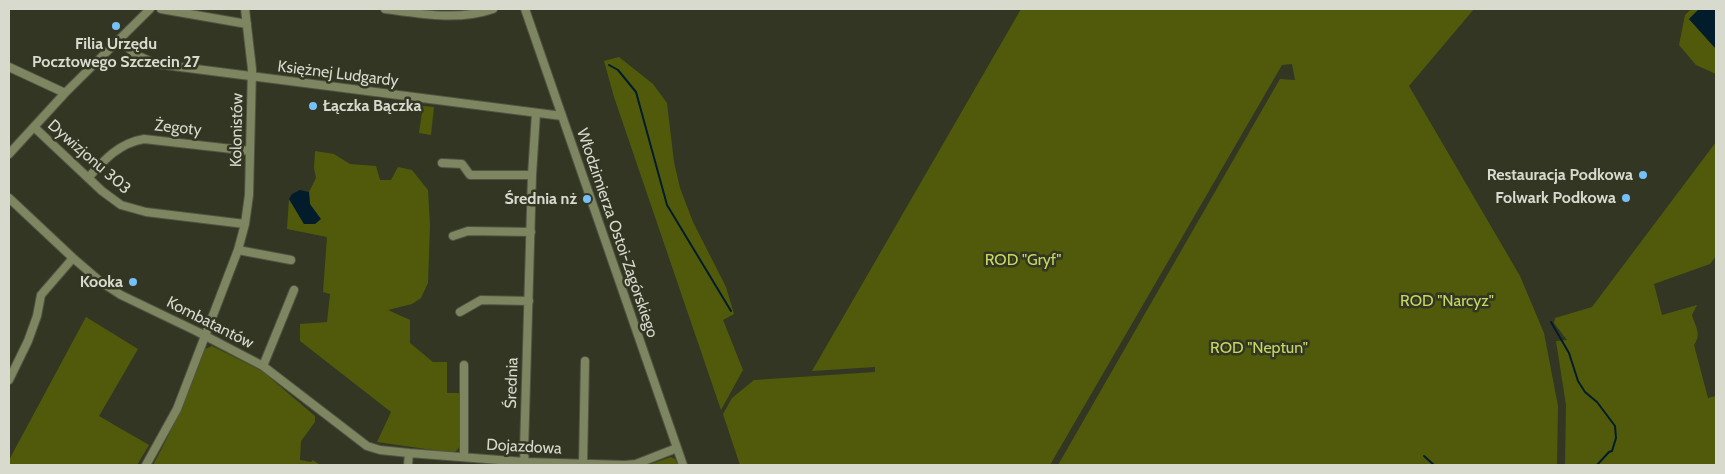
<!DOCTYPE html>
<meta charset="utf-8">
<style>
body{margin:0}
#map{position:relative;width:1725px;height:474px;overflow:hidden;background:#333623;font-family:Cabin,sans-serif}
canvas{display:block}
.frame{position:absolute;inset:0;border:10px solid #d8dace;pointer-events:none}
</style>
<div id="map">
<canvas width="1725" height="474"></canvas>
<div class="frame"></div>
</div>
<script>
const c = document.querySelector('canvas').getContext('2d');
c.lineJoin = 'round';
function fill(path, color) { c.fillStyle = color; c.fill(path, 'evenodd'); }
function strokePath(path, color, width, dash) { c.strokeStyle = color; c.lineWidth = width; c.lineCap = dash ? 'butt' : 'round'; c.setLineDash(dash || []); c.stroke(path); }
function drawText(font, color, halo, rows, align = 'center') {
  c.font = font + ' Cabin,sans-serif'; c.lineWidth = 5; c.setLineDash([]); c.textBaseline = 'middle'; c.strokeStyle = halo; c.fillStyle = color; for (const [text, x, y, turn = 0] of rows) {
    c.save(); c.translate(x, y); c.rotate((+turn || 0) * Math.PI / 180); c.textAlign = isNaN(turn) ? turn : align; if (halo) c.strokeText(text, 0, 0); c.fillText(text, 0, 0); c.restore();
  }
}
const green = new Path2D(`
 M 1021,9 L 1474,9 L 1409,86 L 1520,276 L 1544,333 L 1558,406 L 1557,465 L 1058,465 L 1277,84 L 1280,79 L 1295,80 L 1292,64 L 1282,65 L 1050,465 L 740,465 L 723,414 L 732,398 L 754,380 L 875,372 L 875,367 L 812,371 Z
 M 1691,9 L 1699,9 L 1689,19 L 1716,49 L 1716,74 L 1696,65 L 1679,45 L 1685,15 Z
 M 619,57 L 653,84 L 667,103 L 674,162 L 680,188 L 693,222 L 726,287 L 734,314 L 723,320 L 743,370 L 721,410 L 614,97 L 604,61 Z
 M 423,106 L 434,107 L 431,135 L 419,133 Z
 M 1716,142 L 1716,256 L 1710,264 L 1654,284 L 1662,315 L 1697,305 L 1692,315 C 1695,326 1702,334 1694,345 L 1708,398 L 1716,396 L 1716,465 L 1565,465 L 1566,405 L 1556,341 L 1567,340 L 1554,323 L 1555,318 L 1592,307 Z
 M 315,151 L 334,154 L 350,164 L 376,166 L 380,180 L 391,180 L 398,167 L 412,170 L 428,190 L 430,225 L 428,283 L 421,298 L 412,304 L 388,310 L 410,320 L 410,343 L 433,362 L 447,362 L 447,393 L 458,393 L 461,394 L 461,442 L 458,449 L 454,453 L 377,442 L 391,412 L 300,341 L 300,324 L 327,322 L 330,294 L 323,292 L 327,237 L 287,229 L 289,199 L 304,224 L 310,204 L 309,192 L 316,178 L 314,168 Z
 M 86,317 L 138,349 L 99,416 L 149,445 L 137,465 L 9,465 L 9,460 Z
 M 212,346 L 262,371 L 315,416 L 315,422 L 301,441 L 300,460 L 311,462 L 313,460 L 320,465 L 153,465 C 174,427 190,389 205,349 Z
 M 671,457 L 675,459 L 678,465 L 648,465 Z`);
const water = new Path2D(`
 M 1699,9 L 1716,9 L 1716,49 L 1689,19 Z
 M 300,190 L 309,192 L 310,204 L 321,219 L 315,224 L 304,224 L 289,199 L 292,194 Z`);
const stream = new Path2D(`
 M 609,65 L 618,70 L 636,92 L 667,205 L 731,311
 M 1551,322 L 1569,353 L 1578,381 L 1585,392 L 1597,402 L 1615,426 L 1616,438 L 1612,451 L 1609,452 L 1597,465
 M 1424,456 L 1434,465`);
const minor = new Path2D(`
 M 161,9 L 247,24
 M 385,9 C 421,14 458,21 493,9
 M 525,9 L 683,465
 M 119,39 L 136,55 L 157,64 L 562,116
 M 9,67 L 65,93
 M 34,127 L 102,191 L 121,205 L 146,212 L 245,224
 M 9,154 L 65,93 L 150,9
 M 442,163 L 462,164 L 470,175 L 532,175
 M 88,178 C 104,160 119,143 144,139 L 250,151
 M 9,198 L 73,258 L 101,282 L 121,295 L 196,331 L 263,366 L 367,446 L 380,450 L 409,453
 M 453,236 L 468,231 L 531,232
 M 238,250 L 291,260
 M 460,312 L 481,300 L 529,301
 M 263,366 L 294,290
 M 9,380 L 28,341 L 37,316 L 41,295 L 73,258
 M 464,457 L 464,365
 M 583,464 L 585,361
 M 146,465 L 177,409 L 238,250 L 245,224 L 249,195 L 252,69 L 245,9
 M 408,465 L 409,453 L 525,462 L 624,465
 M 525,465 L 524,451 L 532,175 L 536,113
 M 625,465 L 636,464 L 677,448`);
const markers = [
 [116,26,5,"#75c0f6"],
 [313,106,5,"#75c0f6"],
 [1643,175,5,"#75c0f6"],
 [1626,198,5,"#75c0f6"],
 [587,199,5,"#75c0f6"],
 [133,282,5,"#75c0f6"]
];
const poiNames = [
 ["Filia Urzędu",116,44,"center"],
 ["Pocztowego Szczecin 27",116,62,"center"],
 ["Łączka Bączka",323,106,"left"],
 ["Restauracja Podkowa",1633,175],
 ["Folwark Podkowa",1616,198],
 ["Średnia nż",577,199],
 ["Kooka",123,282]
];
const streetNames = [
 ["Księżnej Ludgardy",338,74,7],
 ["Żegoty",178,128,6],
 ["Kolonistów",237,130,-89],
 ["Dywizjonu 303",89,157,41],
 ["Włodzimierza Ostoi-Zagórskiego",617,233,71],
 ["Kombatantów",210,323,27],
 ["Średnia",512,383,-88],
 ["Dojazdowa",524,447,3]
];
const parkNames = [
 ["ROD \"Gryf\"",1023,260],
 ["ROD \"Narcyz\"",1447,301],
 ["ROD \"Neptun\"",1259,348]
];
fill(green, '#515a0b');
fill(water, '#021c2c');
strokePath(stream, '#021c2c', 2);
strokePath(minor, '#515442', 10);
strokePath(minor, '#7e8561', 8);
for (const [x, y, r, color] of markers) { const dot = new Path2D(); dot.arc(x, y, r, 0, 2 * Math.PI); c.fillStyle = color; c.fill(dot); strokePath(dot, '#333623', 2); }
drawText('bold 16px', '#d8dace', '#333623', poiNames, 'right');
drawText('16px', '#d8dace', '#333623', streetNames);
drawText('16px', '#c7d861', '#333623', parkNames);
</script>
